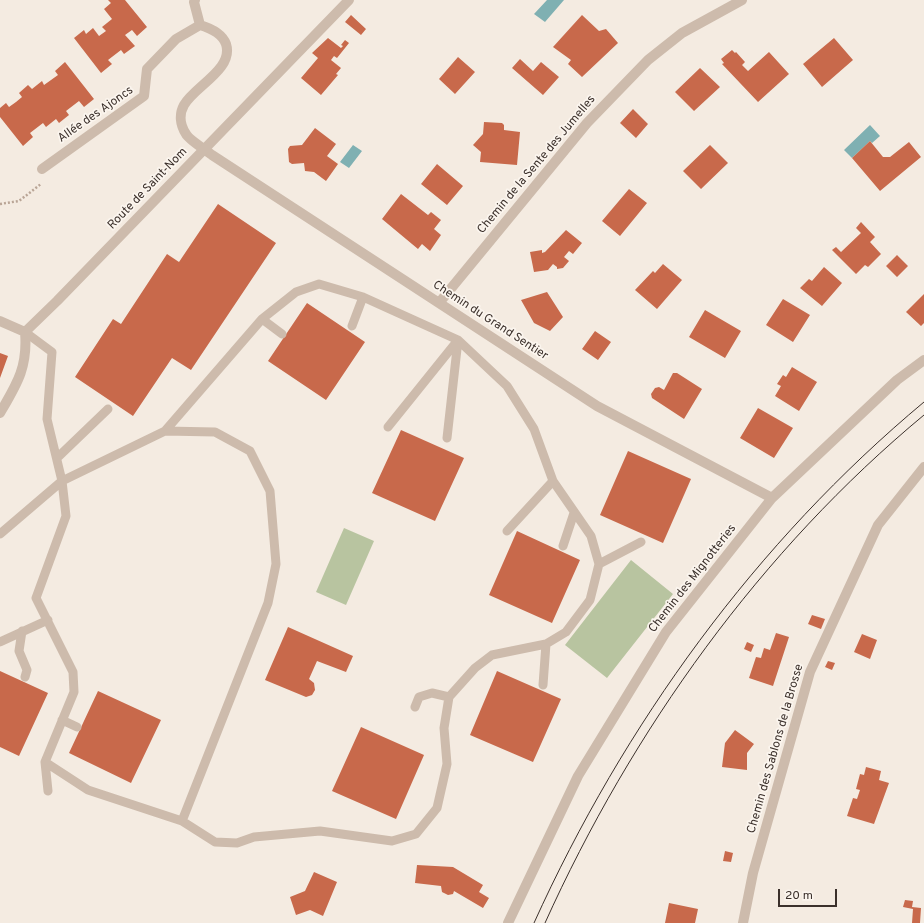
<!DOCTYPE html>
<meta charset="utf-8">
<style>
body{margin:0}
#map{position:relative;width:924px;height:923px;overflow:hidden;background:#f4ebe1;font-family:Overpass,sans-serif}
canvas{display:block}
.scale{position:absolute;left:778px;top:889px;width:59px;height:18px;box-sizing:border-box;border:2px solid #3b302b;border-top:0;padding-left:5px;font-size:12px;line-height:14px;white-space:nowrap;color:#3b302b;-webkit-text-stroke:3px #fbf5ee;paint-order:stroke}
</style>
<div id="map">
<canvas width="924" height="923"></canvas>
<div class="scale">20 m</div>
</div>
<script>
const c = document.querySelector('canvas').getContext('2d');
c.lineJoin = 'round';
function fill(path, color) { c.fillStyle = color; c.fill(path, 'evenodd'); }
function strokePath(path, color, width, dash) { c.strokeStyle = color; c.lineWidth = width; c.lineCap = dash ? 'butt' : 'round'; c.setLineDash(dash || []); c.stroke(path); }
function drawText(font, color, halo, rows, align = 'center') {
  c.font = font + ' Overpass,sans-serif'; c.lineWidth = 3.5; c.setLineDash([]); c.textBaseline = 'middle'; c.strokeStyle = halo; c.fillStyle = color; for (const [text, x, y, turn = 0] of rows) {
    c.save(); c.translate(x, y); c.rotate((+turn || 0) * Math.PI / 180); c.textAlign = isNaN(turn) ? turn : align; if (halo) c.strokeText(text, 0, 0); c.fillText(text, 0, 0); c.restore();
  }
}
const green = new Path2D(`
 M 344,528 L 374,541 L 346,605 L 316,592 Z
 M 631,560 L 673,594 L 607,678 L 565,645 Z`);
const water = new Path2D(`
 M 547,0 L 564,0 L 545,22 L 534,14 Z
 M 870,125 L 880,136 L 872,143 L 870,141 L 852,158 L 844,150 Z
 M 353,145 L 362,151 L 349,168 L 340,162 Z`);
const building = new Path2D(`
 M 108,0 L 125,0 L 147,27 L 137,36 L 132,30 L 125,35 L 135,46 L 124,54 L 121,50 L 108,60 L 112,64 L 101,73 L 74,38 L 84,30 L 86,34 L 93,28 L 99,36 L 106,31 L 102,27 L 112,19 L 104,9 L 111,3 Z
 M 351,15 L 366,29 L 361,35 L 345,22 Z
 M 582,15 L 599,31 L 606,29 L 618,43 L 582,77 L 568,64 L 571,60 L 553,47 Z
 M 328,38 L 341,48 L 343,46 L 341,45 L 345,40 L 349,43 L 337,58 L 334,56 L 331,60 L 341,68 L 336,74 L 338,75 L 321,95 L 301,78 L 318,58 L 312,53 Z
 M 834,38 L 853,60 L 822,87 L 803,64 Z
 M 732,50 L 735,53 L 736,52 L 745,62 L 742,65 L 748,71 L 769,52 L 789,74 L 758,102 L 722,64 L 724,63 L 721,59 Z
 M 458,57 L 475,72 L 455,94 L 439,79 Z
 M 520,59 L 533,71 L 541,62 L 559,77 L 543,95 L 512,68 Z
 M 65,62 L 94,99 L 84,107 L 79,101 L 66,111 L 69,115 L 59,123 L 56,119 L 46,127 L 43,123 L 30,133 L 33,137 L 23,146 L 0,117 L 0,108 L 6,103 L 9,107 L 16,102 L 22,97 L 19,93 L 28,85 L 32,89 L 42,81 L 44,85 L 58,75 L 55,71 Z
 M 700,68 L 720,87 L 694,111 L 675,92 Z
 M 633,109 L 648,124 L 636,138 L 620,123 Z
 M 484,122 L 502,123 L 504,125 L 504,130 L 520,132 L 517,165 L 480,162 L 481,152 L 473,145 L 483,134 Z
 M 315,128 L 336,144 L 327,156 L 338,164 L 326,181 L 314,172 L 305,171 L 304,163 L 292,164 L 289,162 L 288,149 L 290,146 L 302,145 Z
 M 870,141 L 883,157 L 890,157 L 909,142 L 921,157 L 880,191 L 852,158 Z
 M 710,145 L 728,163 L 701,189 L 683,171 Z
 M 437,164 L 463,186 L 447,205 L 421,184 Z
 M 629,189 L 647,203 L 620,236 L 602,221 Z
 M 401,194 L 428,215 L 431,212 L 441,220 L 434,229 L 441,235 L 430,251 L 422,244 L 418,249 L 382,219 Z
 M 218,204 L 276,243 L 191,370 L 172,358 L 133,416 L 75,377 L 113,319 L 121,324 L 167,254 L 179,262 Z
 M 861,222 L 875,237 L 870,242 L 881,254 L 868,267 L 865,265 L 856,274 L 832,250 L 836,247 L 841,252 L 861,233 L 856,228 Z
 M 566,230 L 582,243 L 573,254 L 569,251 L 564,257 L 569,261 L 563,268 L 557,269 L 557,267 L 553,264 L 548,270 L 534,272 L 530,252 L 542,250 L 542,253 L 545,252 Z
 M 897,255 L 908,266 L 897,277 L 886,266 Z
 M 663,264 L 682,280 L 657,309 L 635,290 L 653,271 L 655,273 Z
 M 824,267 L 842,283 L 822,306 L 800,288 L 809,279 L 812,281 Z
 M 547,292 L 563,317 L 550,331 L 534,323 L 521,300 Z
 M 924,294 L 924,323 L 921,326 L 906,312 Z
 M 783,299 L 810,315 L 793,342 L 766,325 Z
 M 307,303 L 365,342 L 326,400 L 268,361 Z
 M 705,310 L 741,331 L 725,358 L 689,337 Z
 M 595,331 L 611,342 L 598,360 L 582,349 Z
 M 0,353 L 8,356 L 0,378 Z
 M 792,367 L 817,382 L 799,411 L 775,396 L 781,386 L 777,384 L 783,375 L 786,377 Z
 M 673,373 L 677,373 L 702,389 L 684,419 L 652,398 L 651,394 L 655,388 L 659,387 L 664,390 Z
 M 758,408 L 793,428 L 774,458 L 740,438 Z
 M 401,430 L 464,458 L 435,521 L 372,493 Z
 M 628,451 L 691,479 L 663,543 L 600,515 Z
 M 517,531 L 580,560 L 552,623 L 489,595 Z
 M 812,615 L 825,619 L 821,629 L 808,624 Z
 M 288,627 L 353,656 L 346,672 L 317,661 L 309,679 L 314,683 L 315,690 L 312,695 L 306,697 L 265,680 Z
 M 776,633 L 789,637 L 773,686 L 749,678 L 756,657 L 761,658 L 764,648 L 770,650 Z
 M 862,634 L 877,640 L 870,659 L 854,652 Z
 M 747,642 L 754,645 L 751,652 L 744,649 Z
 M 828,661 L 835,663 L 832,670 L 825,667 Z
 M 0,671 L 48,693 L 19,756 L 0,747 Z
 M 497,671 L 561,699 L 533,762 L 470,735 Z
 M 98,691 L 161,720 L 131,783 L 69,753 Z
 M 361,727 L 424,755 L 396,819 L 332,791 Z
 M 735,730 L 754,744 L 747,753 L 747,770 L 722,767 L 725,743 Z
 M 866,767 L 881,771 L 879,780 L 889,783 L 874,824 L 847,816 L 853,798 L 857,799 L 860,790 L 856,789 L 860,774 L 864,775 Z
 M 725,851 L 733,853 L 731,862 L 723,861 Z
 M 417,865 L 453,867 L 483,885 L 479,892 L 489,898 L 483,908 L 454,891 L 453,894 L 448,895 L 442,892 L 441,886 L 415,883 Z
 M 314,872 L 337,882 L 323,916 L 310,910 L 296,915 L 290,897 L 305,891 Z
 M 905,900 L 913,901 L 912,907 L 921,908 L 920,923 L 912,923 L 913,909 L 903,907 Z
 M 669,903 L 698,909 L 695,923 L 665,923 Z`);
const path = new Path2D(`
 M 0,204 L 19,201 L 41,184`);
const service = new Path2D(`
 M 262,319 L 282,334
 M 352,326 L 363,297
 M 25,332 L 52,352 L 47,419 L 62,481 L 66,516 L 36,598 L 73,672 L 74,692 L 45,762 L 48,791
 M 388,427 L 458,340 L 447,438
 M 57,458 L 108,409
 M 507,531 L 553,481
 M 0,534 L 62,481 L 165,431 L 262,319 L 296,292 L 319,284 L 363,297 L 458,340 L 507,386 L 534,429 L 553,481 L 591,536 L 599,564 L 590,600 L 566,632 L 546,644 L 492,655 L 475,668 L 449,697 L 444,728 L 447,764 L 437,808 L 416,834 L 392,841 L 320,831 L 254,837 L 237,843 L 215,842 L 182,821
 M 563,546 L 574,513
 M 599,564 L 641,542
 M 22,631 L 19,651 L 27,670 L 25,677
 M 0,642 L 48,620
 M 543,685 L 546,644
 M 415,707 L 419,697 L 432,693 L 449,697
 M 62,720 L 77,727
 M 45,762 L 88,790 L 182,821 L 268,603 L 276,564 L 270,491 L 250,451 L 215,432 L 165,431`);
const minor = new Path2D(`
 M 195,0 L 194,2 L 200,25 C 210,28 222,33 226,44 C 234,69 195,86 184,105 C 179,114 180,125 186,134 C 189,140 206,150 212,155 L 597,406 L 772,498
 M 42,169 L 144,96 L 147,69 L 176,39 L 200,25
 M 439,303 L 587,123 L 648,60 L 682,33 L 742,0
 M 508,923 L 578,776 L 666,632 L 772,498 L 897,380 L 924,360
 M 743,923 L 753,873 L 810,672 L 878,525 L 924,467`);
const tertiary = new Path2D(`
 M 0,321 L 25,332
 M 25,332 L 57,301 L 349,0
 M 0,413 C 17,384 28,367 25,332`);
const tram = new Path2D(`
 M 534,923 C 624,724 756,542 924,402
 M 545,923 C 632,730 761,550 924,415`);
const streetNames = [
 ["Allée des Ajoncs",96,115,-35],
 ["Chemin de la Sente des Jumelles",537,165,-50],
 ["Route de Saint-Nom",148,189,-46],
 ["Chemin du Grand Sentier",490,321,33],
 ["Chemin des Mignotteries",693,579,-52],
 ["Chemin des Sablons de la Brosse",776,749,-74]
];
fill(green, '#b8c4a0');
fill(water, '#7fb0b2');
fill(building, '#c8694b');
strokePath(path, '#b9a596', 2.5, [2, 2]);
strokePath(service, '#cdbbac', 9);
strokePath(minor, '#cdbbac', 10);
strokePath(tertiary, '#cdbbac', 10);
strokePath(tram, '#3b302b', 1);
drawText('12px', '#3b302b', '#fbf5ee', streetNames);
</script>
